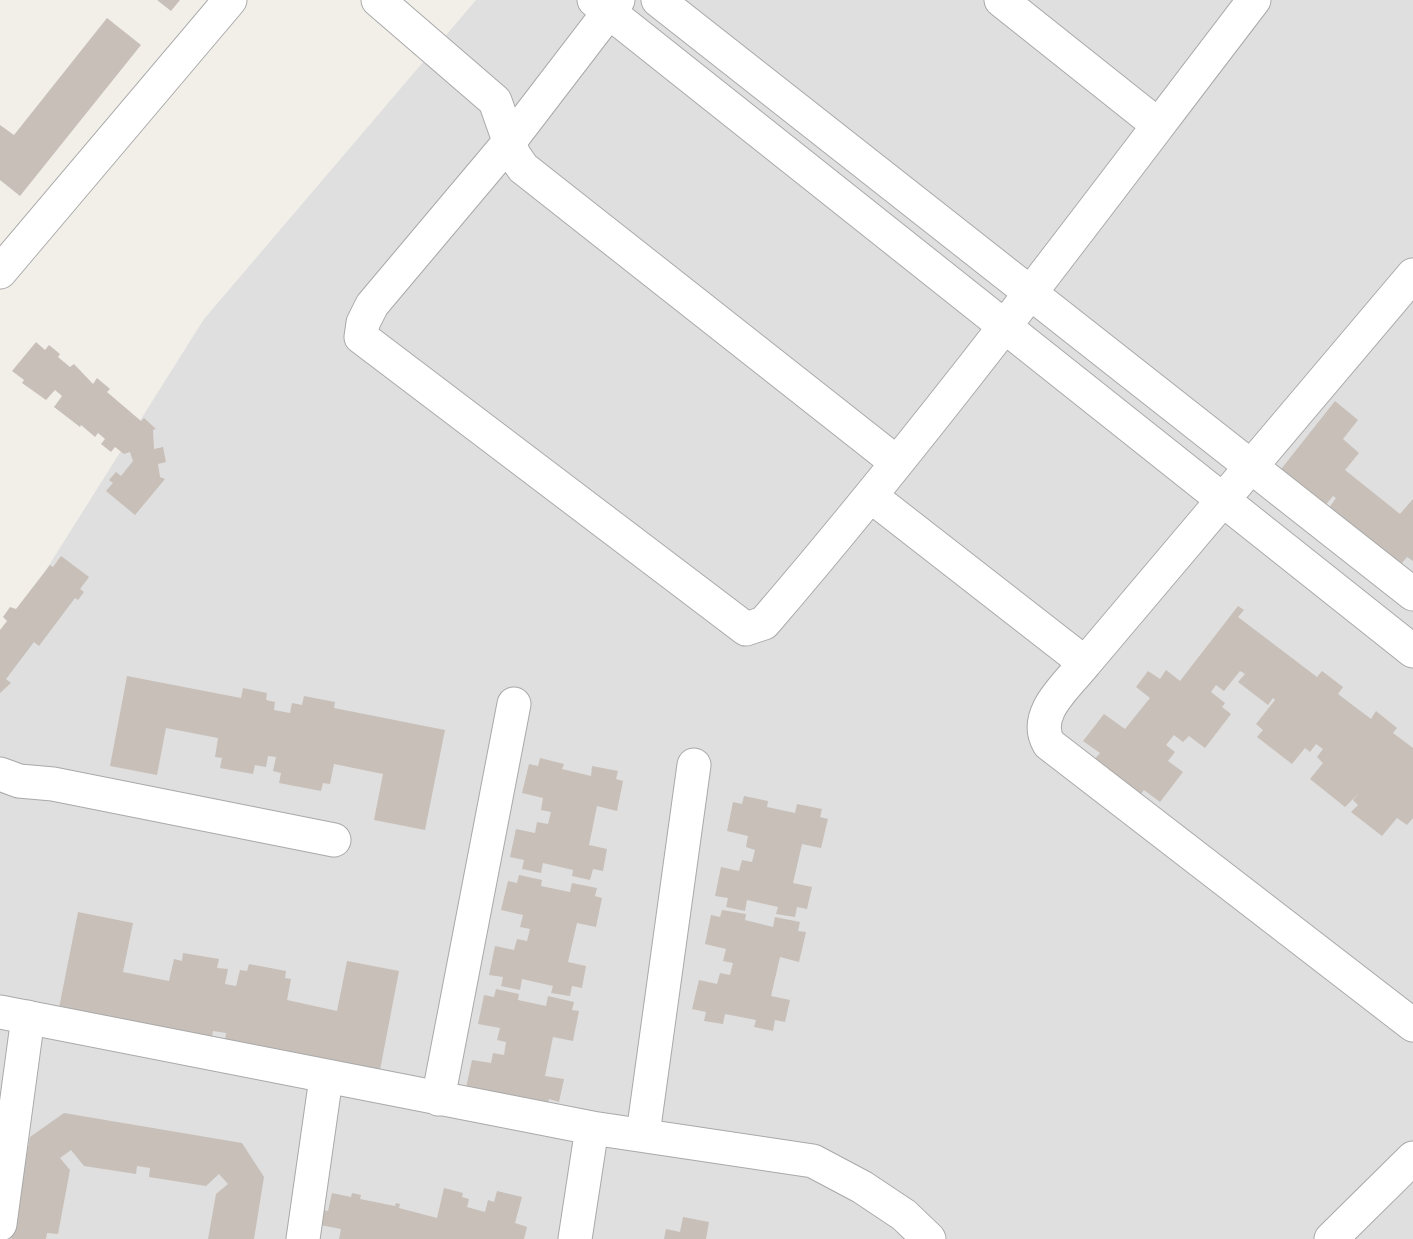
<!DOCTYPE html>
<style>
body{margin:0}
canvas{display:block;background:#f2efe9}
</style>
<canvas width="1413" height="1239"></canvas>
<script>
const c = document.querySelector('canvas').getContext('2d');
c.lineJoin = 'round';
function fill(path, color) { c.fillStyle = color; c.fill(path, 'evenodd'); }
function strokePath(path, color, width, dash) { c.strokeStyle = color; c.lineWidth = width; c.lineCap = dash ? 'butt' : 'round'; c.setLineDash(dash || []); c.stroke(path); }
const residential = new Path2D(`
 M 476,0 L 1413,0 L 1413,1239 L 0,1239 L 0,643 L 204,319 Z`);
const building = new Path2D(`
 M 157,0 L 180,0 L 171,11 Z
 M 107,18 L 141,45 L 20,196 L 0,180 L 0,125 L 14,135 Z
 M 36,342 L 45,350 L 49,345 L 60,354 L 58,357 L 70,367 L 74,364 L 93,384 L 97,378 L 110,389 L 107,392 L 141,421 L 144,418 L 156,429 L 153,430 L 154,449 L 163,447 L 166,462 L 158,464 L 160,477 L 165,479 L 135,515 L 106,491 L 113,483 L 109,480 L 116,472 L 121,476 L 133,461 L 130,452 L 124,454 L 115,447 L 111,452 L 101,444 L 105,439 L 98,433 L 95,437 L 81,425 L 80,427 L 54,407 L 62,396 L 55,390 L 46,400 L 22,383 L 24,380 L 12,371 Z
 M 1335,401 L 1358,420 L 1343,439 L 1359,453 L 1345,470 L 1400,514 L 1413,499 L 1413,561 L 1407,557 L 1397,569 L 1326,512 L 1336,498 L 1333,496 L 1323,508 L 1278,473 Z
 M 61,556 L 89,577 L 80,589 L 84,592 L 78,600 L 75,598 L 39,646 L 34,642 L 6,679 L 11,683 L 0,693 L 0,630 L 7,621 L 3,617 L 10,607 L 16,609 L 50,565 L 53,567 Z
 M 1238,606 L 1244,610 L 1238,617 L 1317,677 L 1322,671 L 1343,687 L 1338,694 L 1371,719 L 1376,711 L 1397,728 L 1393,733 L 1413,748 L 1413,818 L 1407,825 L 1397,818 L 1382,836 L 1351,812 L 1358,805 L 1353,800 L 1359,793 L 1345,807 L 1310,779 L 1323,763 L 1317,757 L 1323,749 L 1316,744 L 1310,752 L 1305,748 L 1292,764 L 1257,737 L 1263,730 L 1256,724 L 1275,700 L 1273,698 L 1268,705 L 1238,682 L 1245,674 L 1240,671 L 1224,691 L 1216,685 L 1211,692 L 1225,703 L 1222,707 L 1231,714 L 1205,748 L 1189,736 L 1183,742 L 1174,735 L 1166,745 L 1175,752 L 1168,761 L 1183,772 L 1160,802 L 1144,790 L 1140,795 L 1094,760 L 1100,753 L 1083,741 L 1104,714 L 1125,729 L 1150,698 L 1136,687 L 1148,671 L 1160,679 L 1166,670 L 1180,681 Z
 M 127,676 L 241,698 L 243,688 L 267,693 L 266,700 L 275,702 L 274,710 L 290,713 L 292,703 L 302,705 L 304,696 L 335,702 L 334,708 L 445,730 L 425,830 L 374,820 L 383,774 L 334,764 L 330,784 L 323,783 L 321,791 L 279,783 L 281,773 L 273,771 L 276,757 L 268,756 L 266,767 L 255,765 L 253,774 L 220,768 L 222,758 L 215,757 L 218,738 L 166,728 L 157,775 L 110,766 Z
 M 540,758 L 564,764 L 562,769 L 591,776 L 592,766 L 618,771 L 616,779 L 623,781 L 617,811 L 597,806 L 589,845 L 607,849 L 603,871 L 593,869 L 590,880 L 572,876 L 573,870 L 543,863 L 541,873 L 522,869 L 524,860 L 510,857 L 516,829 L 535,833 L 537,822 L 548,824 L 551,812 L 541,810 L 543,798 L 522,793 L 529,764 L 538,766 Z
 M 744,796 L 768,801 L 767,807 L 795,813 L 797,804 L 822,809 L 820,817 L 828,819 L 821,848 L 802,844 L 793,883 L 812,887 L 807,909 L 797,907 L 795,917 L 776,914 L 778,907 L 747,900 L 745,911 L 726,907 L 728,898 L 715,896 L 721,867 L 739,871 L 742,860 L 752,862 L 755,850 L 746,847 L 748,836 L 727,831 L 733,802 L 742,804 Z
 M 519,875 L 542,880 L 541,886 L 570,892 L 572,883 L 597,888 L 595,896 L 602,898 L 596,927 L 577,923 L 568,962 L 586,966 L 582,988 L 572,986 L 570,996 L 551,993 L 553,986 L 522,979 L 520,990 L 501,986 L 503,977 L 489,975 L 495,946 L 514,950 L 517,939 L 527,941 L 530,929 L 520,927 L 523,915 L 501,910 L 508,881 L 517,883 Z
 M 722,910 L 746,914 L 745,920 L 773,927 L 775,917 L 800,922 L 798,931 L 806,932 L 799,962 L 780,957 L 771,996 L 790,1000 L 785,1022 L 775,1020 L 773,1031 L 754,1027 L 756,1020 L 725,1014 L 723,1024 L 704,1021 L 706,1012 L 692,1009 L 699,980 L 717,984 L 720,973 L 730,975 L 733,963 L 723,961 L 726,949 L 705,944 L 711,915 L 720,917 Z
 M 78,912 L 133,923 L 123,972 L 169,981 L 174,959 L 182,961 L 183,953 L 219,959 L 217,968 L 228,969 L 225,984 L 236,986 L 240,970 L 247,971 L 249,964 L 286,971 L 285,978 L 291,979 L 287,1000 L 337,1011 L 347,961 L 399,971 L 380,1070 L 225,1040 L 226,1033 L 213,1031 L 212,1037 L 59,1008 Z
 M 496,989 L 519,994 L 518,1000 L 546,1006 L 548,996 L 574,1002 L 572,1010 L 579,1011 L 573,1041 L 553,1037 L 545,1076 L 564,1079 L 559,1102 L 549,1099 L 546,1110 L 466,1088 L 472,1060 L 491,1063 L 493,1053 L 504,1055 L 506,1042 L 497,1040 L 500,1028 L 478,1024 L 484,995 L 494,997 Z
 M 64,1113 L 242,1143 L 264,1177 L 254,1239 L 208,1239 L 216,1194 L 228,1184 L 219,1174 L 206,1186 L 149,1177 L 150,1168 L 137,1166 L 136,1174 L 84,1166 L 71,1150 L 60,1158 L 70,1170 L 58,1234 L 47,1233 L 46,1239 L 11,1239 L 30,1137 Z
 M 444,1188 L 463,1193 L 462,1197 L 469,1199 L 467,1207 L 485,1212 L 488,1200 L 494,1202 L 497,1191 L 522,1197 L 515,1223 L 527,1227 L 524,1239 L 339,1239 L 341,1229 L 320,1225 L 323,1210 L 328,1211 L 332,1193 L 351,1197 L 352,1193 L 361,1195 L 360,1199 L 395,1206 L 396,1203 L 400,1204 L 399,1208 L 437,1218 Z
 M 683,1217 L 709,1222 L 706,1239 L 664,1239 L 666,1229 L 680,1232 Z`);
const minor = new Path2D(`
 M 378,0 L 495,101 L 514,155 L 523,168 L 896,462
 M 594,0 L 1413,651
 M 618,0 L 510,141 L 372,305 L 363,323 L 361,337 L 746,629 L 764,623 C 937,422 1093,210 1254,0
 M 658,0 L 1413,594
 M 1001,0 L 1158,125
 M 0,272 L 230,0
 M 1413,275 L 1085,663 C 1068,685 1031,714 1049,744 L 1413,1025
 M 872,497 L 1085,663
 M 0,774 L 19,781 L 53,784 L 334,840
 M 0,1012 L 592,1128 L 813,1161 L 862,1187 L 904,1215 L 929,1239
 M 438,1099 L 514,704
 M 643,1134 L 694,765
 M 0,1224 L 28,1017
 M 303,1239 L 326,1078
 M 575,1239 L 592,1128
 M 1331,1239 L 1413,1158`);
fill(residential, '#e0dfdf');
fill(building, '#c7bfb8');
strokePath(minor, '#a9a9a9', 35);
strokePath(minor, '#fff', 33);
</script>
